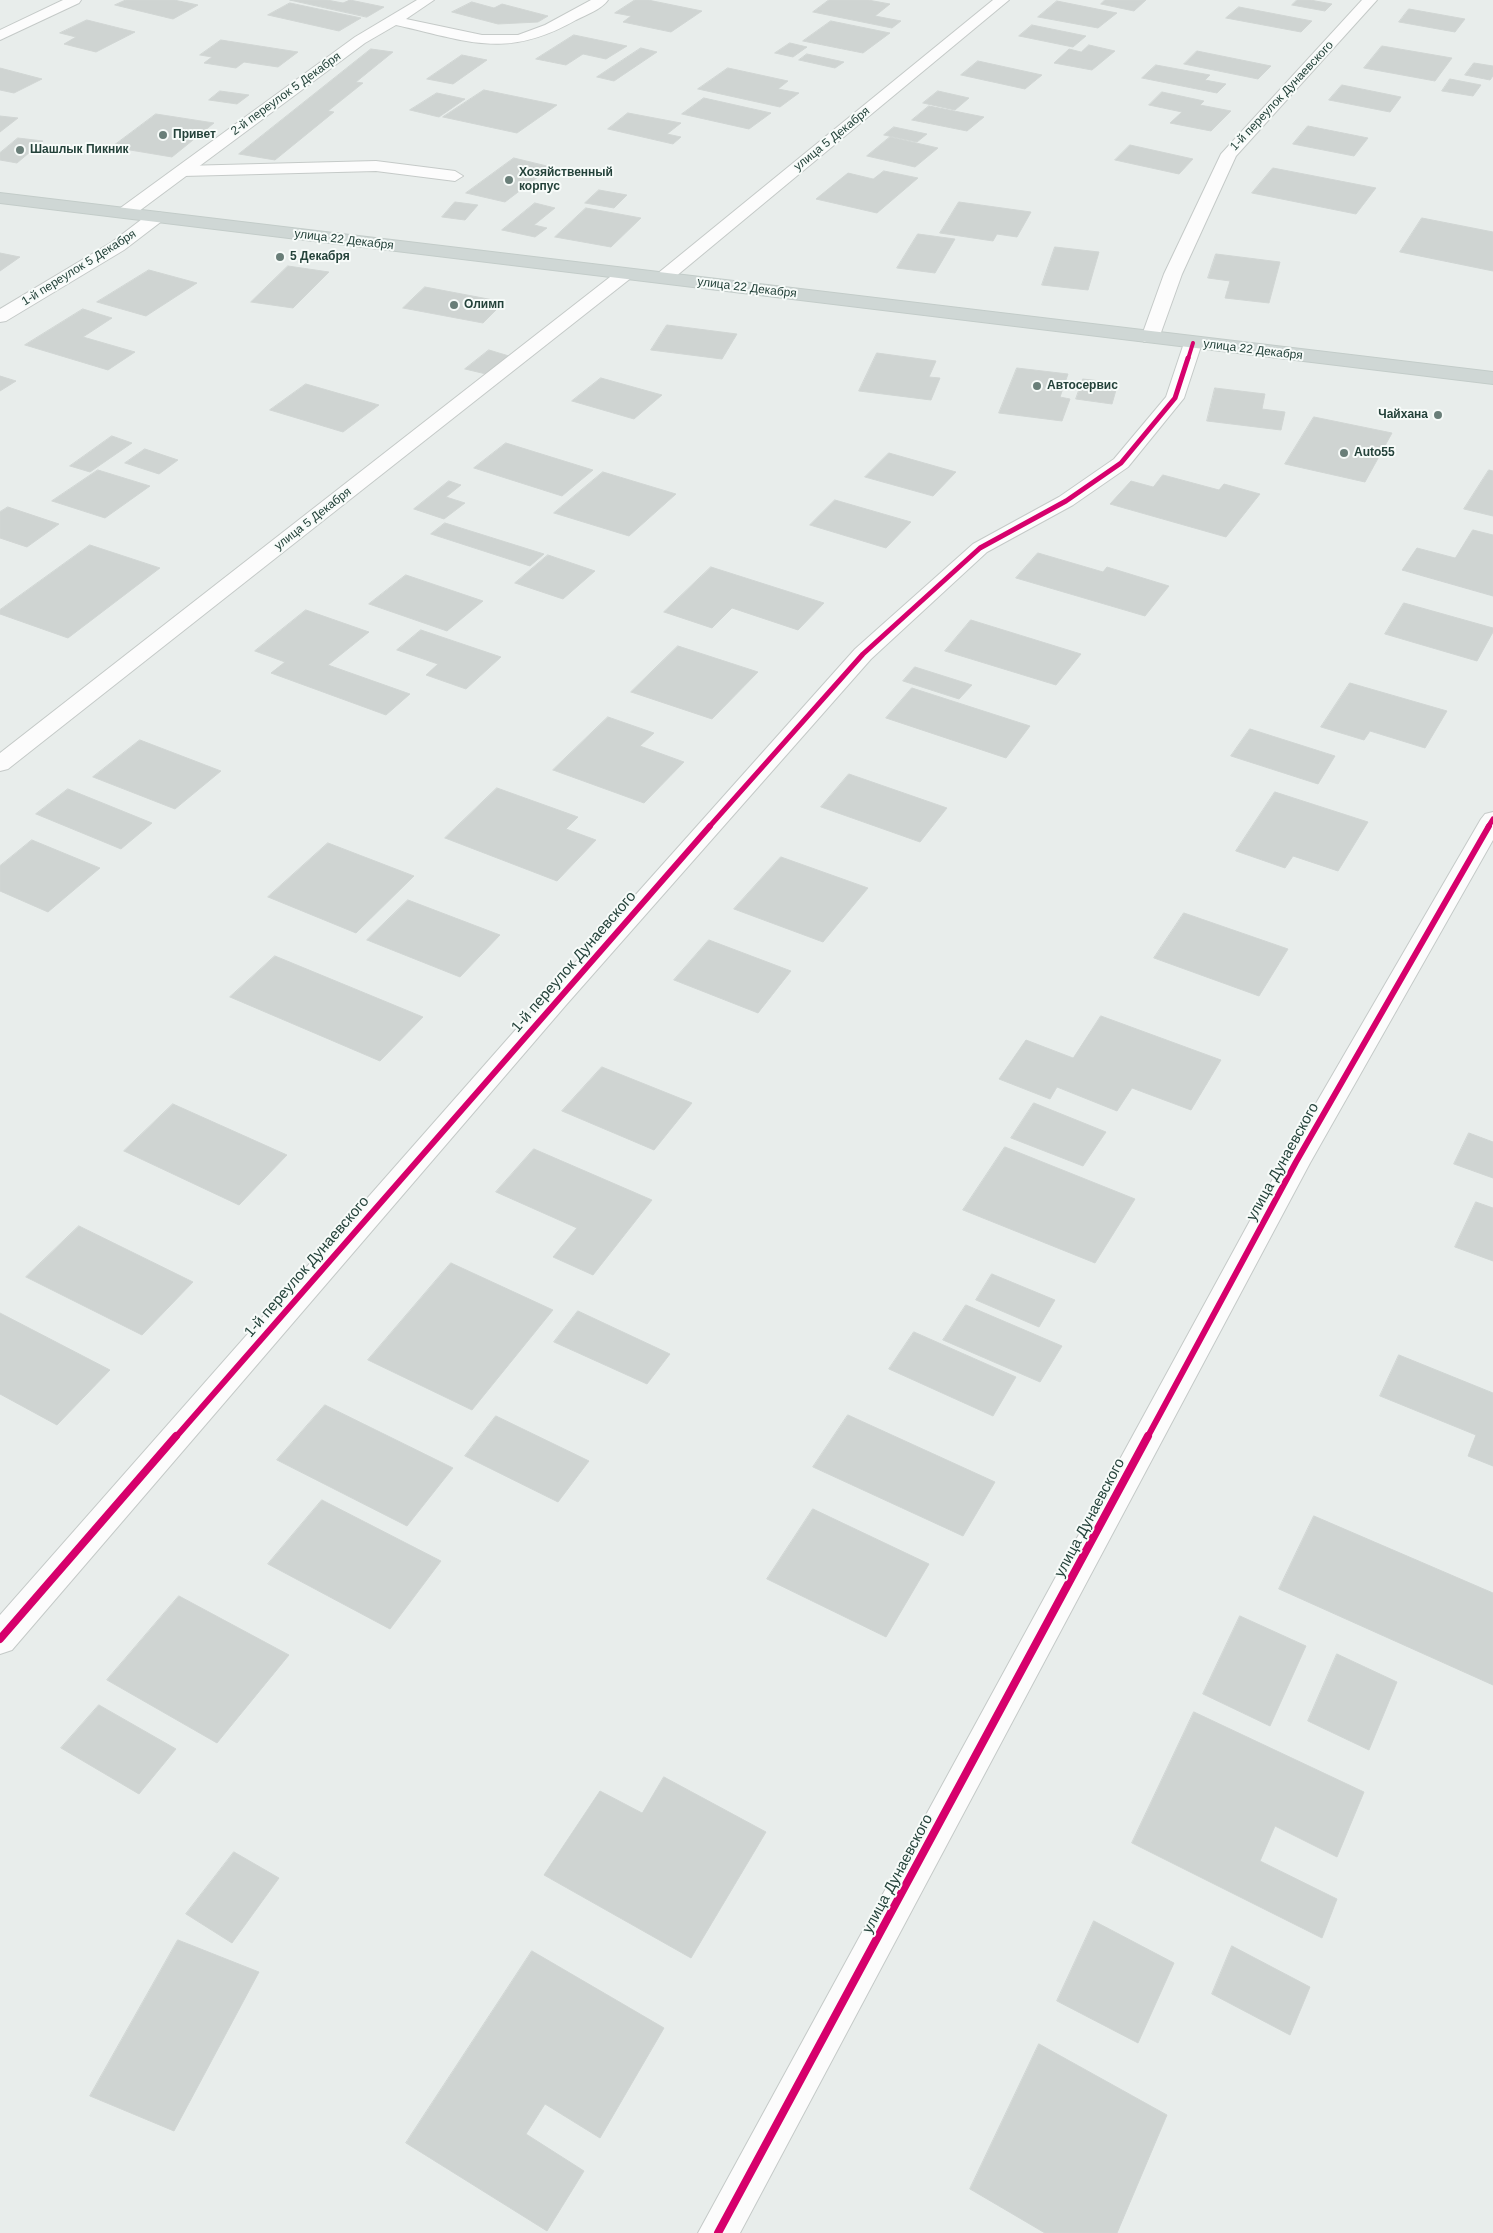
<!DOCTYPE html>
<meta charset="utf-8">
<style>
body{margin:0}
canvas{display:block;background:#e8edeb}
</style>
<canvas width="1493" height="2233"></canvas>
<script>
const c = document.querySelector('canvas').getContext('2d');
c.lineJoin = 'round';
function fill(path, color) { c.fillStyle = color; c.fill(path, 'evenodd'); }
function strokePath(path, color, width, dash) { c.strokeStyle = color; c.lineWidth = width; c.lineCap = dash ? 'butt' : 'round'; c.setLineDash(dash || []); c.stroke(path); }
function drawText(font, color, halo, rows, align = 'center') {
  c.font = font + ' Arial,sans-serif'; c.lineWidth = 4; c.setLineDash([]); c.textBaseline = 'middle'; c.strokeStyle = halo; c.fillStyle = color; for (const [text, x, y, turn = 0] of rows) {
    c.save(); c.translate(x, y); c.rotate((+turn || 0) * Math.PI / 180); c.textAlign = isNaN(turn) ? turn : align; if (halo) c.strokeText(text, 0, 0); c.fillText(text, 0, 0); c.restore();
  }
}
const building = new Path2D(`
 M 126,0 L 174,0 L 198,5 L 173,19 L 115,5 Z
 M 290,0 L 327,0 L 343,3 L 350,0 L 384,7 L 367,17 Z
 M 635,0 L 648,0 L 702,11 L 671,32 L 623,22 L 631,16 L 615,13 Z
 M 829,0 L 868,0 L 890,4 L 875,16 L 901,21 L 892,28 L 813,12 Z
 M 1105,0 L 1146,0 L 1134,11 L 1101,4 Z
 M 1297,0 L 1310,0 L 1332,4 L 1325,11 L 1292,5 Z
 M 1057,1 L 1117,13 L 1098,28 L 1038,17 Z
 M 472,2 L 494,8 L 502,4 L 548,16 L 538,22 L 498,24 L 452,12 Z
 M 290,3 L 361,18 L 339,31 L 268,15 Z
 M 1239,7 L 1312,21 L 1301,32 L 1226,18 Z
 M 1409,9 L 1465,19 L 1455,32 L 1399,22 Z
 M 87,20 L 135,32 L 96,52 L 64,44 L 76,37 L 60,33 Z
 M 831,21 L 890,33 L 863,53 L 803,41 Z
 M 1032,25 L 1086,36 L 1073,47 L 1019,36 Z
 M 574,35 L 627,46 L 606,59 L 583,54 L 566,65 L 536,59 Z
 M 221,40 L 298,52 L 278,67 L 244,62 L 236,68 L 204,63 L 212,57 L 200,55 Z
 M 790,43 L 807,47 L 793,57 L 775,53 Z
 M 1089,45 L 1115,51 L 1092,70 L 1054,63 L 1069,49 L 1081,52 Z
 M 1382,46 L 1452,58 L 1435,81 L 1364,68 Z
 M 641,48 L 657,52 L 614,81 L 597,77 Z
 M 371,49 L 393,52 L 356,82 L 363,83 L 328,111 L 334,112 L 275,160 L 239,154 Z
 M 1197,51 L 1271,66 L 1258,79 L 1184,64 Z
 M 807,54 L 844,62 L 835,68 L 799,60 Z
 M 462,55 L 487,60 L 453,84 L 427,79 Z
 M 978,61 L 1042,75 L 1025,89 L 961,75 Z
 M 1474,63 L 1493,66 L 1493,76 L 1490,80 L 1465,75 Z
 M 1156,65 L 1210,75 L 1205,80 L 1226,84 L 1217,93 L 1142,78 Z
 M 0,68 L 42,79 L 14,93 L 0,90 Z
 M 728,68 L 788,81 L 778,89 L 799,93 L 780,107 L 698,89 Z
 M 1450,79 L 1481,85 L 1473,96 L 1442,91 Z
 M 1342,85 L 1401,97 L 1390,112 L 1329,100 Z
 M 484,90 L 557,105 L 517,133 L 443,117 Z
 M 220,91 L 249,95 L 237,104 L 209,100 Z
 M 938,91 L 969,98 L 955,110 L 923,103 Z
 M 1162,92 L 1204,101 L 1200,105 L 1231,111 L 1211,131 L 1170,123 L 1182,112 L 1149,105 Z
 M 437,93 L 465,99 L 439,117 L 410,110 Z
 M 704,98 L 771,113 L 749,129 L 682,114 Z
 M 929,106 L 984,117 L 967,131 L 912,120 Z
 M 628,113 L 681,123 L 667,134 L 681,137 L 673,144 L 608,129 Z
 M 156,114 L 214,123 L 172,157 L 112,147 Z
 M 0,116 L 18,118 L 0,132 Z
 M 1308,126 L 1368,138 L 1354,156 L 1293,144 Z
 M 894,127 L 927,134 L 917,142 L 884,135 Z
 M 890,137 L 938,148 L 915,167 L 867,156 Z
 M 18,138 L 43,141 L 17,163 L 0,160 L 0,153 Z
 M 1130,145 L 1193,159 L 1179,174 L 1115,160 Z
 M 514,158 L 551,167 L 505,202 L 466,193 Z
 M 1273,168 L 1376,188 L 1356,214 L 1252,193 Z
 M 884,171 L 918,178 L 877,213 L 816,199 L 848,173 L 873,179 Z
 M 599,190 L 627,195 L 614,208 L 585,203 Z
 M 455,202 L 478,205 L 465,220 L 442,217 Z
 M 959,202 L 1031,212 L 1017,237 L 997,234 L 993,241 L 940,233 Z
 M 535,203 L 555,208 L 534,225 L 547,228 L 535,237 L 502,230 Z
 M 586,208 L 641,218 L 611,247 L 555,237 Z
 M 1422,218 L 1493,232 L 1493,271 L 1400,252 Z
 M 918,234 L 955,239 L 935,273 L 897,268 Z
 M 1055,247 L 1099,252 L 1088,290 L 1042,285 Z
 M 0,253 L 20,257 L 0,271 Z
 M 1216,254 L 1280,262 L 1269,303 L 1225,298 L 1230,281 L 1208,278 Z
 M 288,266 L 329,272 L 293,308 L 251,302 Z
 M 149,270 L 197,283 L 146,316 L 97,302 Z
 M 425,287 L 504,302 L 483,323 L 403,308 Z
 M 83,309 L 112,318 L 83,337 L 135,352 L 108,370 L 25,345 Z
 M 667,325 L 737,334 L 722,359 L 651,350 Z
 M 489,350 L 509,356 L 486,374 L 465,369 Z
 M 877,353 L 936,361 L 929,377 L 940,378 L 931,400 L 859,391 Z
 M 1017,368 L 1068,374 L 1060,397 L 1070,399 L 1062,421 L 999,413 Z
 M 0,376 L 16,381 L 0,391 Z
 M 601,378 L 662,395 L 634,419 L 572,401 Z
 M 1083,379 L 1118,383 L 1112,404 L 1076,399 Z
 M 306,384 L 379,405 L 343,432 L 270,410 Z
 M 1215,388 L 1265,394 L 1262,409 L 1285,412 L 1281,430 L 1207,421 Z
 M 1314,417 L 1392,433 L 1365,482 L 1285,464 Z
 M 112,436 L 132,443 L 90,472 L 70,466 Z
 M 506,443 L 593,470 L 562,496 L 474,468 Z
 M 145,449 L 178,460 L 159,474 L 125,463 Z
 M 889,453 L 956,472 L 933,496 L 865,477 Z
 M 98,470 L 150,486 L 105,518 L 52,501 Z
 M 1489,470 L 1493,471 L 1493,516 L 1464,509 Z
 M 603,472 L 676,494 L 629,536 L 554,513 Z
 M 1163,475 L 1219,490 L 1224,484 L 1260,494 L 1226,537 L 1110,504 L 1131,481 L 1153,487 Z
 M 449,481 L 461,485 L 446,497 L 465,503 L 444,519 L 414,509 Z
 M 835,500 L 911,522 L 886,548 L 810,525 Z
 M 8,507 L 59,524 L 27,547 L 0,538 L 0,512 Z
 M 445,523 L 544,554 L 530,566 L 431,534 Z
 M 1473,530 L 1493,535 L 1493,596 L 1402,570 L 1417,548 L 1455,558 Z
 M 90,545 L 160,568 L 68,638 L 0,614 L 0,610 Z
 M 1038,553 L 1103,572 L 1107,567 L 1169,586 L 1145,616 L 1016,578 Z
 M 548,555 L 595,571 L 563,599 L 515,583 Z
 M 711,567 L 824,603 L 798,630 L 732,608 L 712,628 L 664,612 Z
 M 406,575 L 483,601 L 447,631 L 369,604 Z
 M 1404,603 L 1493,628 L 1493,632 L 1477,661 L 1385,634 Z
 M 306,610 L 369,632 L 328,665 L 410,694 L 386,715 L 271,673 L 285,662 L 255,651 Z
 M 971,620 L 1081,654 L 1056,685 L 945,651 Z
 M 421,630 L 501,657 L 466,689 L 426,675 L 438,664 L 397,650 Z
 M 678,646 L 758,672 L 712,719 L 631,692 Z
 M 915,667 L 972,685 L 959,699 L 903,681 Z
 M 1350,683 L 1447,711 L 1425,748 L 1370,731 L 1364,740 L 1321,727 Z
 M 912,688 L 1030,726 L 1006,758 L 886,718 Z
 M 608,717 L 654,733 L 640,746 L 684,762 L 644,803 L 553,770 Z
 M 1250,729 L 1335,756 L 1318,784 L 1231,756 Z
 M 140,740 L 221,771 L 175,809 L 93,777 Z
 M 849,774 L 947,808 L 920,842 L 821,807 Z
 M 497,788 L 578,817 L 566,829 L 596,840 L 557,881 L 445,838 Z
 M 68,789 L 152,823 L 121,849 L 36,814 Z
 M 1275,792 L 1368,822 L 1338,871 L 1293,856 L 1285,868 L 1236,851 Z
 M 32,840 L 100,868 L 48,912 L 0,891 L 0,866 Z
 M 328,843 L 414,876 L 356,933 L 268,897 Z
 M 781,857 L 868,888 L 823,942 L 734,909 Z
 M 408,900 L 500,935 L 460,977 L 367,940 Z
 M 1184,913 L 1288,949 L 1259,996 L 1154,958 Z
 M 709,940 L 791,971 L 758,1013 L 674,980 Z
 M 275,956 L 423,1017 L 380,1061 L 230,997 Z
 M 1101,1016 L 1221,1060 L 1191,1110 L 1132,1088 L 1117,1111 L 1057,1087 L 1050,1099 L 999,1079 L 1026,1040 L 1073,1058 Z
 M 602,1067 L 692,1103 L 654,1150 L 562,1111 Z
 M 1034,1103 L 1106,1132 L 1083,1166 L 1011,1138 Z
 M 173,1104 L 287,1155 L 239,1205 L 124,1151 Z
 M 1469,1133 L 1493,1142 L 1493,1178 L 1454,1164 Z
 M 1005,1147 L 1135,1199 L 1095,1263 L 963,1210 Z
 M 534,1149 L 652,1200 L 593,1275 L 553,1257 L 577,1228 L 496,1192 Z
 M 1476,1202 L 1493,1208 L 1493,1261 L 1455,1247 Z
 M 79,1226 L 193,1282 L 142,1335 L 26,1277 Z
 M 451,1263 L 553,1310 L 472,1410 L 368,1360 Z
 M 992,1274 L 1055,1300 L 1039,1327 L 976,1300 Z
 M 966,1305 L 1062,1346 L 1040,1382 L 943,1340 Z
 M 578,1311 L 670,1354 L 647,1384 L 554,1342 Z
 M 0,1313 L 110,1370 L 57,1425 L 0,1394 Z
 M 914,1332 L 1016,1377 L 993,1416 L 889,1369 Z
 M 1399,1355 L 1493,1393 L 1493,1466 L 1468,1456 L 1476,1435 L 1380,1396 Z
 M 325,1405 L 453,1468 L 407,1526 L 277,1460 Z
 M 848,1415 L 995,1482 L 963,1536 L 813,1467 Z
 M 496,1416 L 589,1461 L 558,1502 L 465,1456 Z
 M 322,1500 L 441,1561 L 390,1629 L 268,1564 Z
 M 813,1509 L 929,1564 L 886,1637 L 767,1579 Z
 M 1314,1516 L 1493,1593 L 1493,1685 L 1279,1589 Z
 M 179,1596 L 289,1655 L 217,1743 L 107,1680 Z
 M 1240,1616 L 1306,1646 L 1270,1726 L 1203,1694 Z
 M 1337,1654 L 1397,1682 L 1369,1750 L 1308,1721 Z
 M 99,1705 L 176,1749 L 139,1794 L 61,1748 Z
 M 1194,1712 L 1364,1792 L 1337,1857 L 1275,1826 L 1260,1861 L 1337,1899 L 1322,1938 L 1132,1843 Z
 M 664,1777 L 766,1832 L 691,1958 L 544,1875 L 600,1791 L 642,1813 Z
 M 234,1852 L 279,1878 L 232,1943 L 186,1914 Z
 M 1094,1921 L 1174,1963 L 1138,2043 L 1057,2001 Z
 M 178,1940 L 259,1972 L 174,2131 L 90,2096 Z
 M 1232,1946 L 1310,1987 L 1290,2035 L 1212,1994 Z
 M 532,1951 L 664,2028 L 600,2138 L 545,2104 L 526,2134 L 584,2171 L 547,2231 L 406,2143 Z
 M 1039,2044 L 1167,2115 L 1117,2233 L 1045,2233 L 970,2189 Z`);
const service = new Path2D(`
 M 376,161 L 455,171 L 463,176 L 455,181 L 376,171 L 183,176 L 175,171 L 183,166 Z`);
const minor = new Path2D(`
 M 63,0 L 81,0 L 79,3 L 0,40 L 0,30 Z
 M 417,0 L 434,0 L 406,19 L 482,35 L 518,35 L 545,25 L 591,0 L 608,0 C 602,9 586,15 576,20 C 506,60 468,41 396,25 L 365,43 L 131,217 L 119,217 L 117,213 L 119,209 L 355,37 Z
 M 993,0 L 1009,0 L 669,282 L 657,282 L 654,278 L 657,274 Z
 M 1362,0 L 1377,0 L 1236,156 L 1182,274 L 1159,338 L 1156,342 L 1144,342 L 1141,338 L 1164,274 L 1221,154 Z
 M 156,212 L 162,213 L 164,217 L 162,221 L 124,250 L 6,321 L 0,322 L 0,309 L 112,242 L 150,213 Z
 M 625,269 L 631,270 L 634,274 L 631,278 L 8,769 L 0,771 L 0,753 L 619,270 Z
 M 1193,338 L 1199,339 L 1202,343 L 1184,398 L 1128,467 L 1073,505 L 987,552 L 871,659 L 566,1005 L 12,1650 L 0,1654 L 0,1615 L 548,993 L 855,649 L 973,544 L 1059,497 L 1114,459 L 1166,397 L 1184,343 L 1187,339 Z
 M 1493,812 L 1493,840 L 1310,1163 L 740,2233 L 698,2233 L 1282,1162 L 1481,819 L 1485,814 Z`);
const primary = new Path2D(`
 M 0,193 L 1493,372 L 1493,384 L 0,203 Z`);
const cyclewayFar3 = new Path2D(`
 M 1188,359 L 1193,343`);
const cyclewayFar2 = new Path2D(`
 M 709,827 L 863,654 L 980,548 L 1066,501 L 1121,463 L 1175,398 L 1188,358
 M 1488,827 L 1493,819`);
const cyclewayFar1 = new Path2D(`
 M 175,1438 L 710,826
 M 1147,1438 L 1296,1162 L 1489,826`);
const cycleway = new Path2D(`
 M 0,1639 L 176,1436
 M 718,2233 L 1148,1436`);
const markers = [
 [163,135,5,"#697e78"],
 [20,150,5,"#697e78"],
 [509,180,5,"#697e78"],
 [280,257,5,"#697e78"],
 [454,305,5,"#697e78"],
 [1037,386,5,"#697e78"],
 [1438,415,5,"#697e78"],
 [1344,453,5,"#697e78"]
];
const farStreetnames = [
 ["2-й переулок 5 Декабря",286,94,-36],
 ["1-й переулок Дунаевского",1282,96,-47],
 ["улица 5 Декабря",832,139,-39],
 ["улица 22 Декабря",344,240,7],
 ["1-й переулок 5 Декабря",79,268,-32],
 ["улица 22 Декабря",747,288,7],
 ["улица 22 Декабря",1253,350,7],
 ["улица 5 Декабря",313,519,-38]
];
const farPoinames = [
 ["Привет",173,135],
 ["Шашлык Пикник",30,150],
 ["Хозяйственный",519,173],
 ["корпус",519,187],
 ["5 Декабря",290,257],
 ["Олимп",464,305],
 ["Автосервис",1047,386],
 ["Чайхана",1428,415,"right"],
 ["Auto55",1354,453]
];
const streetNames = [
 ["1-й переулок Дунаевского",574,962,-49],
 ["улица Дунаевского",1283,1162,-61],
 ["1-й переулок Дунаевского",307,1267,-49],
 ["улица Дунаевского",1090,1518,-62],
 ["улица Дунаевского",898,1874,-62]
];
fill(building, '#cfd4d2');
strokePath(building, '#d1d6d4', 1);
strokePath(service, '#c5cac8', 2);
strokePath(minor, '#c5cac8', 2);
strokePath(primary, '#c3ccc9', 2);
fill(service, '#fcfcfc');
fill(minor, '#fcfcfc');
fill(primary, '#cfd7d5');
strokePath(cyclewayFar3, '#d6006c', 4);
strokePath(cyclewayFar2, '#d6006c', 5);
strokePath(cyclewayFar1, '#d6006c', 6);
strokePath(cycleway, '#d6006c', 8);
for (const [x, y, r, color] of markers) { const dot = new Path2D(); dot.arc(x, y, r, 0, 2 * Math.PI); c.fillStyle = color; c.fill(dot); strokePath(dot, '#f7fbf9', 2); }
drawText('12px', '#24423a', '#f7fbf9', farStreetnames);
drawText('bold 12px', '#24423a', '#f7fbf9', farPoinames, 'left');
drawText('15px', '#24423a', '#f7fbf9', streetNames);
</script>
